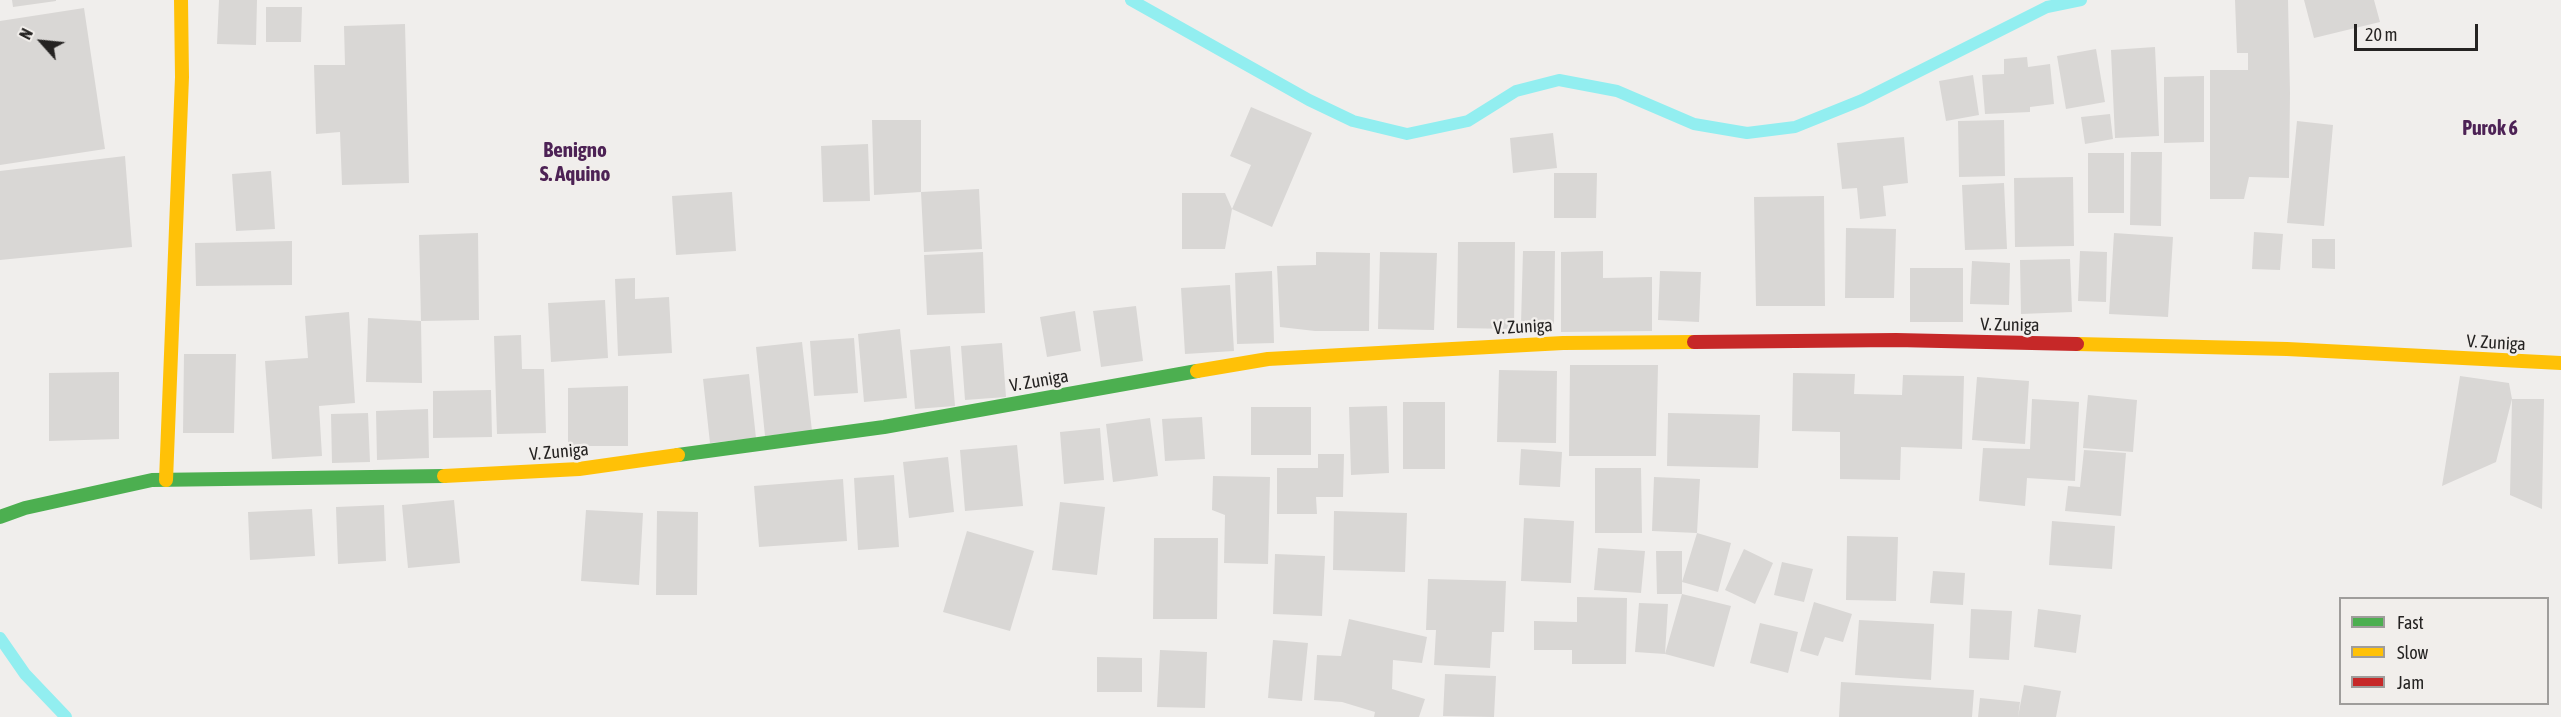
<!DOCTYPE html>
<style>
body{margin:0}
#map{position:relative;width:2561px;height:717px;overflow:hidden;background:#f0eeec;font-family:"Asap Condensed",sans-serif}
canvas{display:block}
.legend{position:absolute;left:2339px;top:597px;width:210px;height:108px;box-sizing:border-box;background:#f1eeeb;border:2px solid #9f9d9b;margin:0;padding:8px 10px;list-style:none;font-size:18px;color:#252322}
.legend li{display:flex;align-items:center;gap:12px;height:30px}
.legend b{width:30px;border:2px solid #9f9d9b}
.north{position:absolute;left:12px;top:12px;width:60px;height:60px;-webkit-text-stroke:4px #f1eeeb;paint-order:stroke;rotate:297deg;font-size:16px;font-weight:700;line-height:24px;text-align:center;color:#252322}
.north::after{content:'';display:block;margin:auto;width:21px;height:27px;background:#252322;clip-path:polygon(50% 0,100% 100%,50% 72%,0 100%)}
.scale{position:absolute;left:2354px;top:24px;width:124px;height:27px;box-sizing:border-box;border:3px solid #252322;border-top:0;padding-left:8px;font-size:18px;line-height:21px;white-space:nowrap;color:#252322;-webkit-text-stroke:4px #f1eeeb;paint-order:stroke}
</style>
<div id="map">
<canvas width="2561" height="717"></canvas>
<ul class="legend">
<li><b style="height:8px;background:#4caf50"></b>Fast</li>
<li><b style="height:8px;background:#ffc107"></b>Slow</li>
<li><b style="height:8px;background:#c62828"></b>Jam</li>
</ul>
<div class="north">N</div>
<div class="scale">20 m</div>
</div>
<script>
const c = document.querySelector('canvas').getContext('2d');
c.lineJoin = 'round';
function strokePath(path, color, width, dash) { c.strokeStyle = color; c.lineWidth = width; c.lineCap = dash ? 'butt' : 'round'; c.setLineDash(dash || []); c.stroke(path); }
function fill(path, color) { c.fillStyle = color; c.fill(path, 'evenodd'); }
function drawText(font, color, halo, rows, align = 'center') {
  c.font = font + ' "Asap Condensed",sans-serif'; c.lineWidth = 5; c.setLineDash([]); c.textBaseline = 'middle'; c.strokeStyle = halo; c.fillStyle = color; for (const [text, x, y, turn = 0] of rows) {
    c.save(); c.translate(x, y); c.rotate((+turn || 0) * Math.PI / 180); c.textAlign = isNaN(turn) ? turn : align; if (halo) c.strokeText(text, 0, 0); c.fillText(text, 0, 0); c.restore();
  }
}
const stream = new Path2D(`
 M 1131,0 L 1309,100 L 1353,121 L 1407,134 L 1468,121 L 1516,91 L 1559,80 L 1617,91 L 1694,124 L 1747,133 L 1795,127 L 1862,100 L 2047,7 L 2081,0
 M 0,638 L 25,674 L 66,717`);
const building = new Path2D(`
 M 12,0 L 56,0 L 56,1 L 13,7 Z
 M 219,0 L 257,0 L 256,45 L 217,44 Z
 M 2235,0 L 2288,0 L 2290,93 L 2289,178 L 2249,177 L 2244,199 L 2210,199 L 2210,70 L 2248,70 L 2248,53 L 2237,53 Z
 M 2304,0 L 2374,0 L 2380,22 L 2314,38 Z
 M 266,7 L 302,7 L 301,42 L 266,42 Z
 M 84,8 L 105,149 L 0,165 L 0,21 Z
 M 405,24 L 409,183 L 342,185 L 340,132 L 316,134 L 314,65 L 345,65 L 344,26 Z
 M 2155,47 L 2159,136 L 2115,138 L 2111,50 Z
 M 2096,49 L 2105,102 L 2066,109 L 2057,56 Z
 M 2027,57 L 2028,67 L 2050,64 L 2054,104 L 2030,107 L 2030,112 L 1985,114 L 1982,75 L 2004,74 L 2004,59 Z
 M 1973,75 L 1979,115 L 1946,121 L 1939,81 Z
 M 2204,76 L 2204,142 L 2164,143 L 2164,77 Z
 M 1251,107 L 1312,133 L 1272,227 L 1232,209 L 1251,165 L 1230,156 Z
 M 2110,114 L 2113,139 L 2085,144 L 2081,117 Z
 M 872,120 L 921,120 L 921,192 L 874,195 Z
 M 2004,120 L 2005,176 L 1959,177 L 1958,121 Z
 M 2297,121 L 2333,125 L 2324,226 L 2287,223 Z
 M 1553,133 L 1557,168 L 1513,173 L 1510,138 Z
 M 1904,137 L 1908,183 L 1883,186 L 1886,216 L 1860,219 L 1857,188 L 1842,189 L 1837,143 Z
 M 868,144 L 870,201 L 823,202 L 821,146 Z
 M 2131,152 L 2162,152 L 2161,226 L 2130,225 Z
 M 2088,153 L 2124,153 L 2124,213 L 2088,213 Z
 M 125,156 L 132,247 L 0,260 L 0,171 Z
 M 271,171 L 275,229 L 236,231 L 232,174 Z
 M 1554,173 L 1597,173 L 1596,218 L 1554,218 Z
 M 2073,177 L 2074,246 L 2015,247 L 2014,178 Z
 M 2004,183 L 2007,249 L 1965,250 L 1962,185 Z
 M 979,189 L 982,249 L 924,252 L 921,192 Z
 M 732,192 L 736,251 L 676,255 L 672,196 Z
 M 1182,193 L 1225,193 L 1232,209 L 1225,249 L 1182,249 Z
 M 1824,196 L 1825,306 L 1756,306 L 1754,197 Z
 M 1846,228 L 1896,229 L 1894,298 L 1845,298 Z
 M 2254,232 L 2283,234 L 2280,270 L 2252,269 Z
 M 478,233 L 479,320 L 421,321 L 419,235 Z
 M 2114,233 L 2173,237 L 2168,317 L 2109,314 Z
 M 2312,239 L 2335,239 L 2335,269 L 2312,268 Z
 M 292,241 L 292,285 L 196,286 L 195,243 Z
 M 1458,242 L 1515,242 L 1514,329 L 1457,328 Z
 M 1523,251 L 1555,251 L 1554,324 L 1521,324 Z
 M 1603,251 L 1603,278 L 1652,277 L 1652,331 L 1561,332 L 1561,252 Z
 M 2080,251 L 2107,252 L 2106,302 L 2078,301 Z
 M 983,252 L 985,313 L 927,315 L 924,255 Z
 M 1316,252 L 1370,253 L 1369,331 L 1315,331 L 1280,327 L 1277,266 L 1316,265 Z
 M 1380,252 L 1437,253 L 1434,330 L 1378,329 Z
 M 2070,259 L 2072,312 L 2021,314 L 2020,260 Z
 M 1972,261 L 2010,263 L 2009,305 L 1970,304 Z
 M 1910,268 L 1963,268 L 1963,322 L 1910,322 Z
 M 1272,271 L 1274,343 L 1237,344 L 1235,273 Z
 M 1660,271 L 1701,272 L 1699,322 L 1658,320 Z
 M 635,278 L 635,299 L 669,297 L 672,353 L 618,356 L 615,279 Z
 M 1230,285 L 1234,351 L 1185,354 L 1181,288 Z
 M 605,300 L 608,358 L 551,362 L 548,303 Z
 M 1136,306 L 1143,361 L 1101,367 L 1093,311 Z
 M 1075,311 L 1081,351 L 1047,357 L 1040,317 Z
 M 349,312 L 355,403 L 319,406 L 322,456 L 272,459 L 265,361 L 308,358 L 305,316 Z
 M 368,318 L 421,321 L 422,383 L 366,382 Z
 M 900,329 L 907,398 L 864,402 L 858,334 Z
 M 521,335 L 522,369 L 544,369 L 546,433 L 497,434 L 494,336 Z
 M 854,338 L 858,393 L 814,396 L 810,341 Z
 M 802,342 L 812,431 L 765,436 L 756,347 Z
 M 1002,343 L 1006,397 L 965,400 L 961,346 Z
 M 950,346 L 955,406 L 915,409 L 910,350 Z
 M 184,354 L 236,354 L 234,433 L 183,433 Z
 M 1570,365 L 1658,365 L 1656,456 L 1569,456 Z
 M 1499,370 L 1557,371 L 1556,443 L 1497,442 Z
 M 119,372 L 119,439 L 49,441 L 49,373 Z
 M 1793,373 L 1855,374 L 1854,394 L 1902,395 L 1903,375 L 1964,376 L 1962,449 L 1901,447 L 1900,480 L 1840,479 L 1840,432 L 1792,431 Z
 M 749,374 L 756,438 L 710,443 L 703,379 Z
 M 2460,376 L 2509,383 L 2512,399 L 2496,462 L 2442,486 Z
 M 1977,377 L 2029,381 L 2025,444 L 1972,440 Z
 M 628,386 L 628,446 L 568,446 L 568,388 Z
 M 491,390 L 492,437 L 433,438 L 433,391 Z
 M 2088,395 L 2137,400 L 2133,452 L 2083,448 Z
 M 2032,399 L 2079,402 L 2075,481 L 2027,478 L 2025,506 L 1979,501 L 1983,448 L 2030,449 Z
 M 2512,399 L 2544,399 L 2542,509 L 2510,495 Z
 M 1403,402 L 1445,402 L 1445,469 L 1403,469 Z
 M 1387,406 L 1389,473 L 1351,475 L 1349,407 Z
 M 1251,407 L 1311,407 L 1311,455 L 1251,455 Z
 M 428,409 L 429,458 L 377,460 L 376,411 Z
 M 368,413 L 370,462 L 332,463 L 331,414 Z
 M 1668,413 L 1760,415 L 1758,468 L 1667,466 Z
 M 1202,417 L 1205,459 L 1165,461 L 1162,419 Z
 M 1150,418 L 1158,476 L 1113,482 L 1106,424 Z
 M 1100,428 L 1104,480 L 1064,484 L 1060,432 Z
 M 1017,445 L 1023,506 L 965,511 L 960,450 Z
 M 1521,449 L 1562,452 L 1560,487 L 1519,485 Z
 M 2084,450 L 2126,453 L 2121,516 L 2065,511 L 2068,486 L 2080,487 Z
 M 1318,454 L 1344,454 L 1343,497 L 1316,497 L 1317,514 L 1277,514 L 1277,468 L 1318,468 Z
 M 948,457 L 954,512 L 909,518 L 903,462 Z
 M 1595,468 L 1641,468 L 1642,533 L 1595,533 Z
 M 894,475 L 899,547 L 858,550 L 854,478 Z
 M 1213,476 L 1270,477 L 1268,564 L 1224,563 L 1225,515 L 1212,510 Z
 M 1654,477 L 1700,479 L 1697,533 L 1731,543 L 1718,592 L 1682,582 L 1697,533 L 1652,531 Z
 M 843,479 L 847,541 L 759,547 L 754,486 Z
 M 454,500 L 460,563 L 408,568 L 402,505 Z
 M 1060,502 L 1105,507 L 1097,575 L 1052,570 Z
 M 384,505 L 386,561 L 338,564 L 336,507 Z
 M 312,509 L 315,556 L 250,560 L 248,512 Z
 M 586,510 L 643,513 L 639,585 L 581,581 Z
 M 657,511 L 698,512 L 697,595 L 656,595 Z
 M 1334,511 L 1407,513 L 1405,572 L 1333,570 Z
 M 1524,518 L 1574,521 L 1571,583 L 1521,581 Z
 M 2052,521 L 2115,526 L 2112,569 L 2049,565 Z
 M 967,531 L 1034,551 L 1010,631 L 943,612 Z
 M 1847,536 L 1898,537 L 1896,601 L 1846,600 Z
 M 1154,538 L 1218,538 L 1217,619 L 1153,619 Z
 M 1598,548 L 1645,551 L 1641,593 L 1594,590 Z
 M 1744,549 L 1773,563 L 1755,604 L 1725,590 Z
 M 1656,551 L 1682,551 L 1682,594 L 1657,594 Z
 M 1275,554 L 1325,556 L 1322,616 L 1273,614 Z
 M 1782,562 L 1813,569 L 1804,602 L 1774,595 Z
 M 1933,571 L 1965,573 L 1963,605 L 1930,603 Z
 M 1428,579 L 1506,581 L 1504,632 L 1492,632 L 1490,668 L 1434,665 L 1436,630 L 1426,630 Z
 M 1682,594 L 1731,606 L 1714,667 L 1665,654 Z
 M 1577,597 L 1627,598 L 1626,664 L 1572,664 L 1572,650 L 1534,650 L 1534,621 L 1577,622 Z
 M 1814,602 L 1852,614 L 1843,642 L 1825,637 L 1818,656 L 1800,651 Z
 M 1639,603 L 1668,604 L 1665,654 L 1635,652 Z
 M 1971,609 L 2012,611 L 2009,660 L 1969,658 Z
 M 2038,609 L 2081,615 L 2076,653 L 2034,647 Z
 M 1349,619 L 1427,637 L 1422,663 L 1393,660 L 1392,689 L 1425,699 L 1419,717 L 1374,717 L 1375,712 L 1342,702 L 1314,700 L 1317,655 L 1341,656 Z
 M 1859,620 L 1934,624 L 1931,680 L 1855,675 Z
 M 1760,623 L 1798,632 L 1788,673 L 1750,663 Z
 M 1273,640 L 1308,643 L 1302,701 L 1268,698 Z
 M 1160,650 L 1207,652 L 1205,708 L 1157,707 Z
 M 1097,657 L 1142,658 L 1142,692 L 1097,692 Z
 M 1445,674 L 1496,676 L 1494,717 L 1443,716 Z
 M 1841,682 L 1974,690 L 1972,717 L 1839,717 Z
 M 2024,685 L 2061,691 L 2056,717 L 2018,717 Z
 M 1980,698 L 2020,702 L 2018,717 L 1978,717 Z`);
const fast = new Path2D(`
 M 678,455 L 884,427 L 1197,371
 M 0,517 L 25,508 L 152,480 L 444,476`);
const slow = new Path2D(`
 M 2077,344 L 2287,349 L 2561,363
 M 1197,371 L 1268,359 L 1563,343 L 1694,342
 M 444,476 L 579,469 L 678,455
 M 166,480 L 182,77 L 181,0`);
const jam = new Path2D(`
 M 1694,342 L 1896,340 L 2077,344`);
const streetNames = [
 ["V. Zuniga",2010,325,1],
 ["V. Zuniga",1523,327,-3],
 ["V. Zuniga",2496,343,3],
 ["V. Zuniga",1039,381,-10],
 ["V. Zuniga",559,452,-5]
];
const neighbourhoodNames = [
 ["Purok 6",2490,129]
];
const quarterNames = [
 ["Benigno",575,150],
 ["S. Aquino",575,174]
];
strokePath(stream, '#92eef0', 12);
fill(building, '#d9d7d5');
strokePath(fast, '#4caf50', 14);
strokePath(slow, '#ffc107', 14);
strokePath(jam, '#c62828', 14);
drawText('18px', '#252322', '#f1eeeb', streetNames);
drawText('bold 20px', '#4d2255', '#f1eeeb', neighbourhoodNames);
drawText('bold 21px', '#4d2255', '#f1eeeb', quarterNames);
</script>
